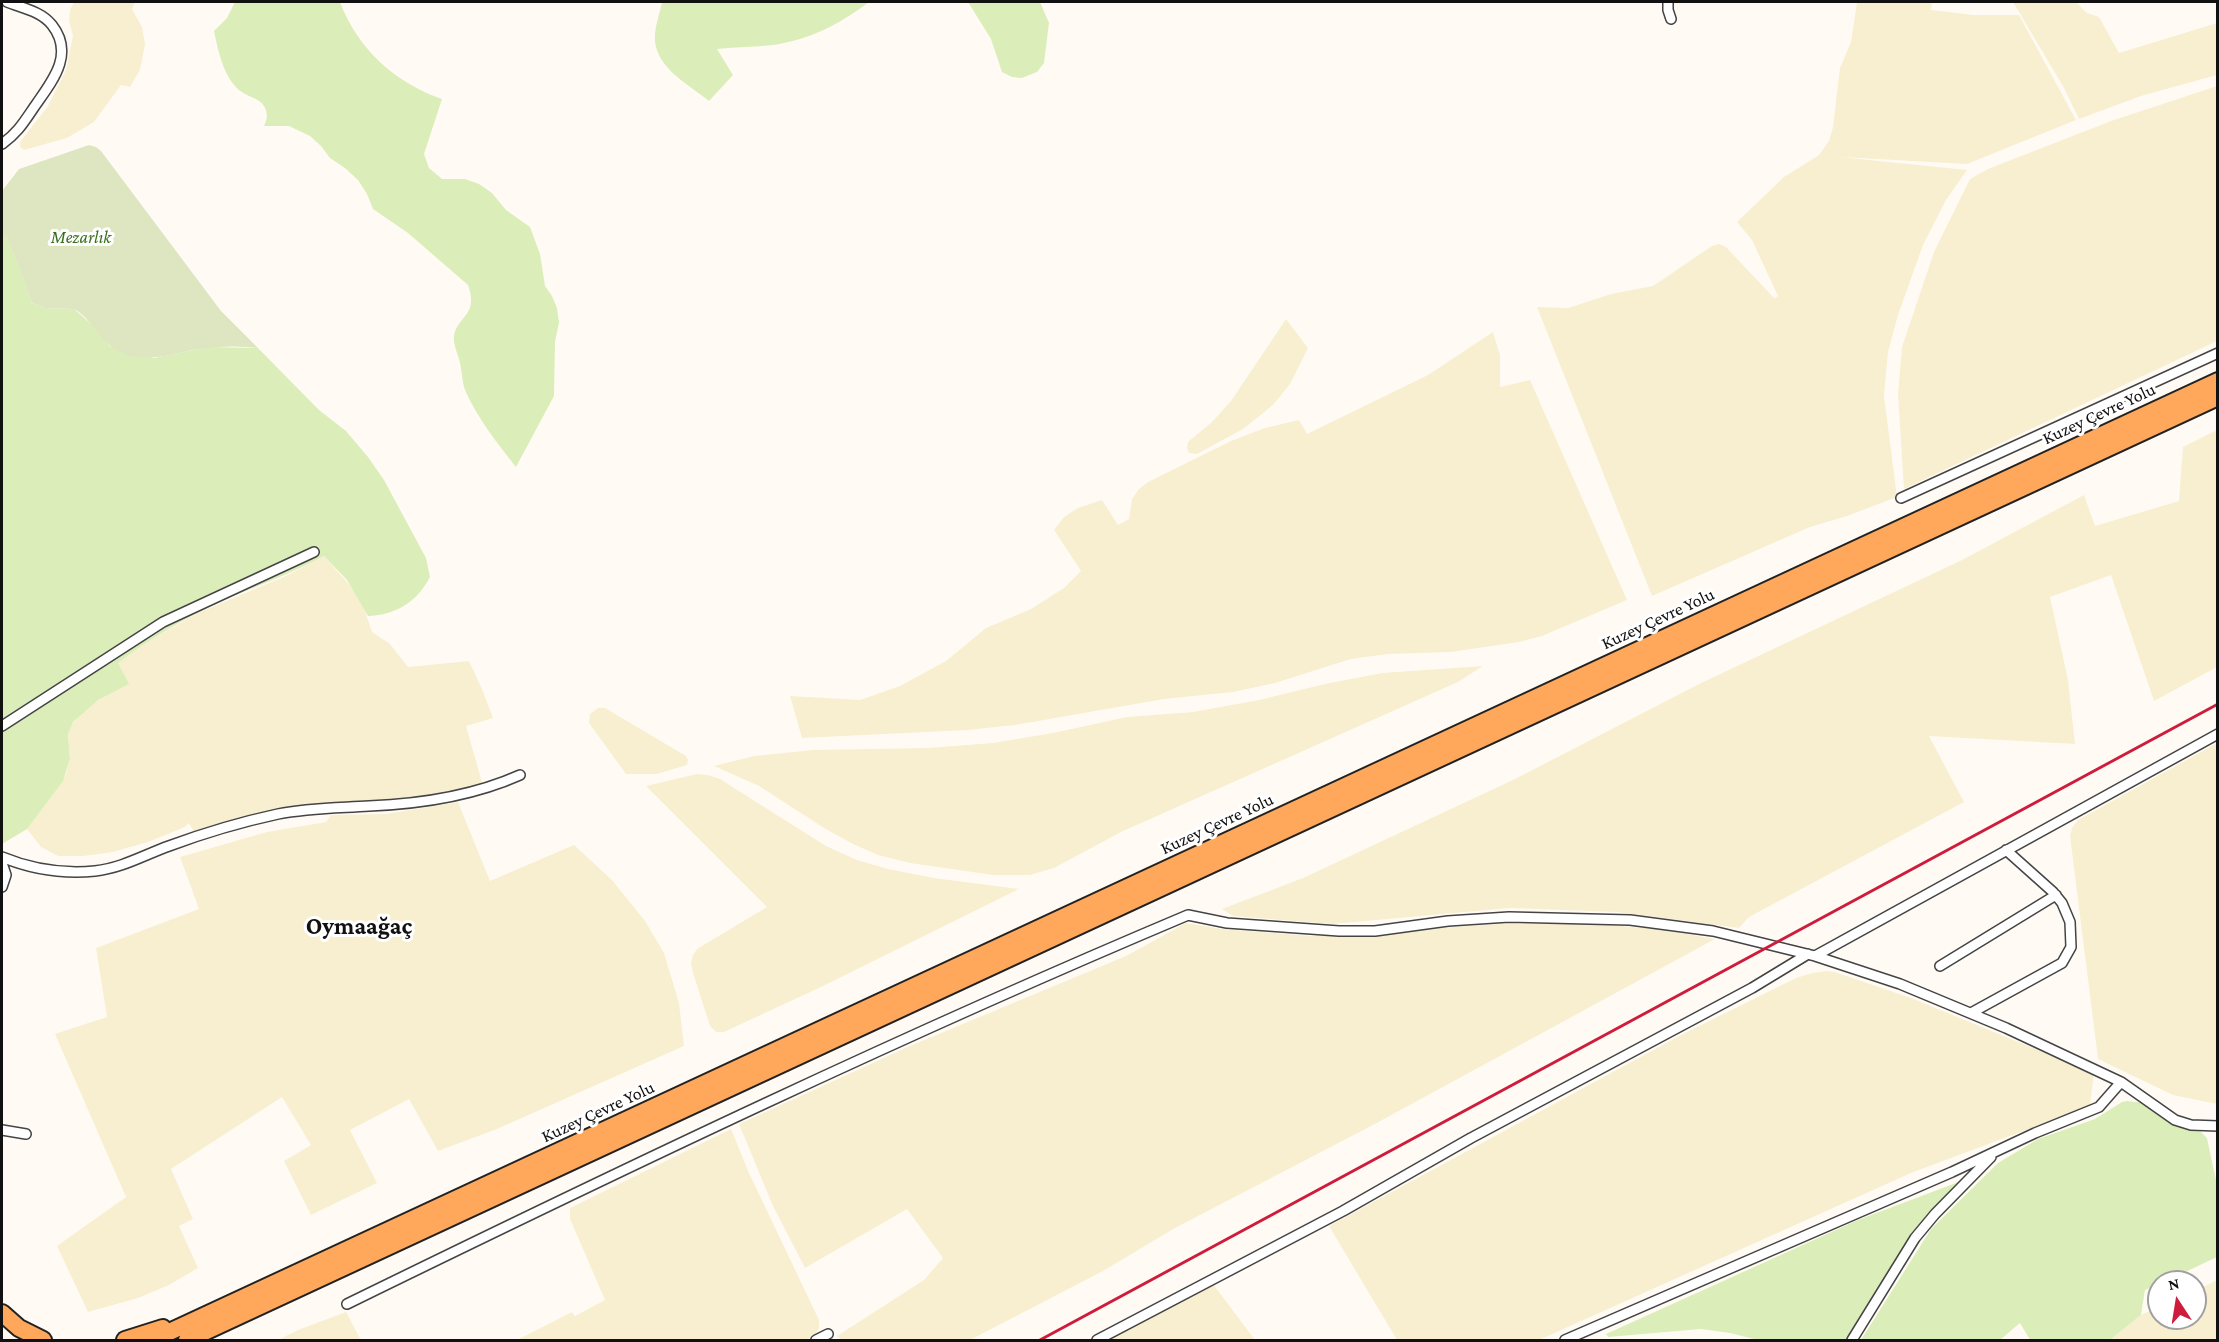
<!DOCTYPE html>
<meta charset="utf-8">
<style>
body{margin:0}
#map{position:relative;width:2219px;height:1342px;overflow:hidden;background:#fffbf4;font-family:"Crimson Pro",serif}
canvas{display:block}
.frame{position:absolute;inset:0;border:3px solid #111;pointer-events:none}
.north{position:absolute;left:2147px;top:1270px;width:60px;height:60px;box-sizing:border-box;background:#fff;border:2px solid #a0a0a0;border-radius:50%;rotate:348deg;font-size:16px;font-weight:700;line-height:24px;text-align:center;color:#111}
.north::after{content:'';display:block;margin:auto;width:21px;height:27px;background:#cd1c3c;clip-path:polygon(50% 0,100% 100%,50% 72%,0 100%)}
</style>
<div id="map">
<canvas width="2219" height="1342"></canvas>
<div class="frame"></div>
<div class="north">N</div>
</div>
<script>
const c = document.querySelector('canvas').getContext('2d');
c.lineJoin = 'round';
function fill(path, color) { c.fillStyle = color; c.fill(path, 'evenodd'); }
function strokePath(path, color, width, dash) { c.strokeStyle = color; c.lineWidth = width; c.lineCap = dash ? 'butt' : 'round'; c.setLineDash(dash || []); c.stroke(path); }
function drawText(font, color, halo, rows, align = 'center') {
  c.font = font + ' "Crimson Pro",serif'; c.lineWidth = 6; c.setLineDash([]); c.textBaseline = 'middle'; c.strokeStyle = halo; c.fillStyle = color; for (const [text, x, y, turn = 0] of rows) {
    c.save(); c.translate(x, y); c.rotate((+turn || 0) * Math.PI / 180); c.textAlign = isNaN(turn) ? turn : align; if (halo) c.strokeText(text, 0, 0); c.fillText(text, 0, 0); c.restore();
  }
}
const farmland = new Path2D(`
 M 74,2 L 135,2 L 132,9 L 142,27 L 145,44 L 140,70 L 130,87 L 121,85 L 94,122 L 67,138 L 24,150 L 20,147 L 20,142 L 48,106 L 66,70 L 73,36 L 69,21 L 70,10 Z
 M 1857,2 L 1932,2 L 1931,10 L 1974,15 L 2019,15 L 2076,120 L 1967,164 L 1840,157 L 1967,170 L 1946,200 L 1923,245 L 1898,315 L 1888,352 L 1884,396 L 1897,497 L 1847,516 L 1810,527 L 1652,596 L 1537,307 L 1568,308 L 1611,294 L 1653,286 L 1712,246 L 1719,244 L 1726,247 L 1774,298 L 1778,296 L 1752,240 L 1737,222 L 1784,177 L 1819,155 L 1829,141 L 1833,127 L 1840,68 L 1851,42 Z
 M 2013,2 L 2076,2 L 2087,13 L 2099,17 L 2119,53 L 2217,23 L 2217,75 L 2141,96 L 2079,119 L 2064,88 Z
 M 2217,86 L 2217,341 L 1904,489 L 1898,394 L 1902,347 L 1934,252 L 1970,179 L 1988,169 L 2111,121 Z
 M 1286,319 L 1308,348 L 1290,384 L 1273,405 L 1243,429 L 1197,454 L 1189,453 L 1187,448 L 1188,442 L 1212,422 L 1231,401 Z
 M 1493,332 L 1500,355 L 1500,387 L 1530,380 L 1627,600 L 1542,636 L 1519,642 L 1451,652 L 1388,654 L 1351,659 L 1275,683 L 1233,692 L 1164,699 L 1015,725 L 968,730 L 802,738 L 790,696 L 860,700 L 900,686 L 946,661 L 986,628 L 1031,609 L 1064,588 L 1081,571 L 1054,530 L 1064,517 L 1078,508 L 1102,500 L 1118,525 L 1129,519 L 1132,499 L 1139,489 L 1148,482 L 1231,441 L 1265,428 L 1299,420 L 1307,434 L 1428,375 Z
 M 2217,430 L 2217,667 L 2154,701 L 2111,575 L 2050,597 L 2068,680 L 2075,744 L 1929,736 L 1964,802 L 1749,917 L 1739,928 L 1617,912 L 1510,908 L 1332,924 L 1233,916 L 1222,909 L 1303,878 L 1515,779 L 1699,684 L 1962,560 L 2084,495 L 2095,526 L 2179,501 L 2183,447 Z
 M 324,556 L 353,589 L 364,608 L 372,632 L 390,644 L 408,667 L 469,661 L 482,689 L 493,718 L 466,726 L 483,786 L 413,799 L 329,806 L 197,837 L 189,823 L 185,827 L 148,842 L 113,852 L 84,856 L 58,856 L 41,847 L 27,829 L 66,774 L 70,759 L 68,734 L 70,726 L 90,705 L 108,694 L 128,684 L 117,663 L 154,638 L 198,613 L 288,575 Z
 M 1483,666 L 1458,682 L 1121,832 L 1054,868 L 1030,875 L 993,875 L 910,863 L 878,855 L 853,844 L 824,828 L 759,786 L 714,766 L 754,756 L 813,750 L 927,748 L 993,743 L 1053,733 L 1127,717 L 1193,712 L 1259,700 L 1325,684 L 1382,673 Z
 M 598,708 L 605,708 L 686,756 L 688,760 L 687,765 L 657,774 L 626,774 L 589,723 L 590,714 Z
 M 2217,743 L 2217,1104 L 2173,1095 L 2098,1059 L 2070,836 L 2072,828 L 2078,820 Z
 M 697,774 L 708,775 L 720,779 L 826,846 L 857,860 L 888,869 L 934,878 L 1019,889 L 821,987 L 724,1032 L 716,1032 L 710,1026 L 693,973 L 691,963 L 693,955 L 697,949 L 767,907 L 646,786 Z
 M 458,802 L 490,881 L 574,845 L 612,880 L 645,921 L 664,953 L 679,1003 L 684,1046 L 497,1129 L 438,1151 L 409,1099 L 350,1130 L 377,1183 L 311,1215 L 284,1161 L 311,1145 L 282,1097 L 171,1169 L 193,1219 L 179,1226 L 198,1268 L 169,1285 L 138,1298 L 88,1312 L 57,1246 L 126,1197 L 55,1034 L 107,1017 L 96,948 L 199,909 L 180,857 L 267,832 L 326,822 L 331,815 L 386,814 Z
 M 1186,923 L 1222,929 L 1311,936 L 1500,924 L 1597,924 L 1656,929 L 1715,939 L 1373,1125 L 1175,1228 L 1103,1271 L 970,1340 L 841,1340 L 837,1336 L 924,1280 L 943,1258 L 907,1209 L 805,1268 L 773,1206 L 739,1124 L 910,1046 L 1126,956 Z
 M 1827,971 L 1835,972 L 1911,998 L 2094,1073 L 2090,1106 L 1911,1173 L 1539,1340 L 1397,1340 L 1329,1226 L 1681,1035 L 1796,978 L 1812,973 Z
 M 731,1129 L 749,1173 L 819,1320 L 819,1327 L 816,1334 L 806,1340 L 517,1340 L 572,1312 L 575,1316 L 605,1300 L 570,1219 L 570,1208 Z
 M 2217,1280 L 2217,1340 L 2110,1340 L 2141,1315 L 2159,1307 L 2159,1318 L 2195,1318 L 2195,1291 Z
 M 1213,1284 L 1255,1340 L 1109,1340 Z
 M 346,1312 L 361,1340 L 278,1340 L 298,1330 Z`);
const green = new Path2D(`
 M 235,2 L 340,2 C 358,49 394,82 442,99 L 424,154 L 429,168 L 442,179 L 465,179 L 479,184 L 492,193 L 506,210 L 530,227 L 540,254 L 545,286 L 552,296 L 557,308 L 559,322 L 555,342 L 554,396 L 516,467 C 498,444 477,418 465,390 C 462,382 462,371 460,363 C 458,353 453,346 454,336 C 457,316 479,316 468,285 L 408,233 L 373,209 L 367,194 L 358,180 L 345,168 L 330,158 L 321,146 L 310,136 L 289,126 L 264,126 C 267,120 268,114 265,108 C 261,98 247,97 239,90 C 223,76 218,50 214,31 L 227,18 Z
 M 662,2 L 869,2 C 840,24 809,40 773,45 C 754,47 736,47 717,49 L 733,75 L 709,101 C 688,84 652,66 655,34 C 656,23 660,12 662,2 Z
 M 968,2 L 1040,2 L 1049,23 L 1044,63 L 1037,72 L 1022,78 L 1012,77 L 1002,72 L 991,39 Z
 M 2,234 L 7,235 L 32,303 L 45,308 L 74,309 L 97,329 L 110,346 L 154,358 L 209,347 L 258,348 L 319,410 L 346,431 L 368,457 L 384,480 L 426,558 L 430,577 C 417,602 396,615 368,616 L 347,580 L 324,556 C 291,574 256,586 222,601 C 185,618 150,639 118,663 L 129,684 L 98,700 L 73,722 L 68,734 L 70,759 L 63,781 L 27,829 L 2,844 Z
 M 2127,1101 L 2144,1103 L 2181,1126 L 2199,1130 L 2207,1138 L 2217,1185 L 2217,1257 L 2164,1282 L 2159,1282 L 2159,1284 L 2145,1290 L 2141,1315 L 2110,1340 L 2030,1340 L 2020,1323 L 2000,1340 L 1861,1340 L 1931,1229 L 1998,1163 L 2038,1139 L 2095,1119 L 2122,1102 Z
 M 1969,1178 L 1926,1224 L 1852,1340 L 1758,1340 L 1730,1333 L 1701,1329 L 1608,1337 L 1606,1334 L 1858,1220 Z`);
const cemetery = new Path2D(`
 M 89,145 L 96,147 L 101,151 L 221,311 L 258,348 C 241,346 224,346 207,348 C 177,351 145,367 117,350 C 100,341 92,319 74,309 L 45,308 L 32,303 L 7,236 L 2,234 L 2,191 L 19,169 Z`);
const minor = new Path2D(`
 M 1668,2 L 1668,10 L 1671,19
 M 2,144 C 19,132 25,120 37,103 C 54,79 74,53 52,25 C 41,11 22,8 7,2
 M 1901,498 L 2218,353
 M 2,726 L 163,622 L 314,552
 M 2,857 C 31,869 63,874 95,871 C 122,868 144,855 169,846 C 204,833 241,822 278,814 C 308,808 338,808 369,806 C 420,804 473,796 520,775
 M 2,863 L 6,875 L 2,887
 M 1815,956 L 2218,734
 M 1940,966 L 2056,895
 M 1971,1013 L 2062,963 L 2071,947 L 2070,922 L 2062,903 L 2053,892 L 2006,850
 M 2,1130 L 26,1134
 M 347,1304 C 625,1168 903,1035 1188,915 L 1227,923 L 1339,931 L 1375,931 L 1448,921 L 1509,917 L 1630,920 L 1713,931 L 1815,956 L 1900,984 L 2006,1028 L 2121,1082 L 2175,1120 L 2191,1125 L 2218,1126
 M 816,1340 L 828,1334
 M 1097,1340 L 1343,1211 L 1471,1138 L 1752,988 L 1808,954
 M 1565,1340 L 1952,1172 L 2035,1133 L 2099,1107 L 2121,1082
 M 1852,1340 L 1915,1238 L 1935,1214 L 1991,1157`);
const trunk = new Path2D(`
 M 2,1313 L 19,1328 L 43,1340
 M 125,1340 L 163,1328
 M 152,1340 L 2218,381
 M 187,1340 L 2218,397`);
const rail = new Path2D(`
 M 1040,1340 L 2218,704`);
const parkNames = [
 ["Mezarlık",81,237]
];
const streetNames = [
 ["Kuzey Çevre Yolu",2099,414,-25],
 ["Kuzey Çevre Yolu",1658,619,-25],
 ["Kuzey Çevre Yolu",1217,824,-25],
 ["Kuzey Çevre Yolu",598,1112,-25]
];
const districtNames = [
 ["Oymaağaç",359,927]
];
fill(farmland, '#f8efd1');
fill(green, '#dbeeb9');
fill(cemetery, '#dee5c1');
strokePath(minor, '#444', 12);
strokePath(trunk, '#222', 20);
strokePath(minor, '#fff', 9);
strokePath(trunk, '#ffa85c', 16);
strokePath(rail, '#cd1c3c', 3);
drawText('italic 18px', '#376f1a', '#fff', parkNames);
drawText('18px', '#111', '#fff', streetNames);
drawText('bold 24px', '#111', '#fff', districtNames);
</script>
